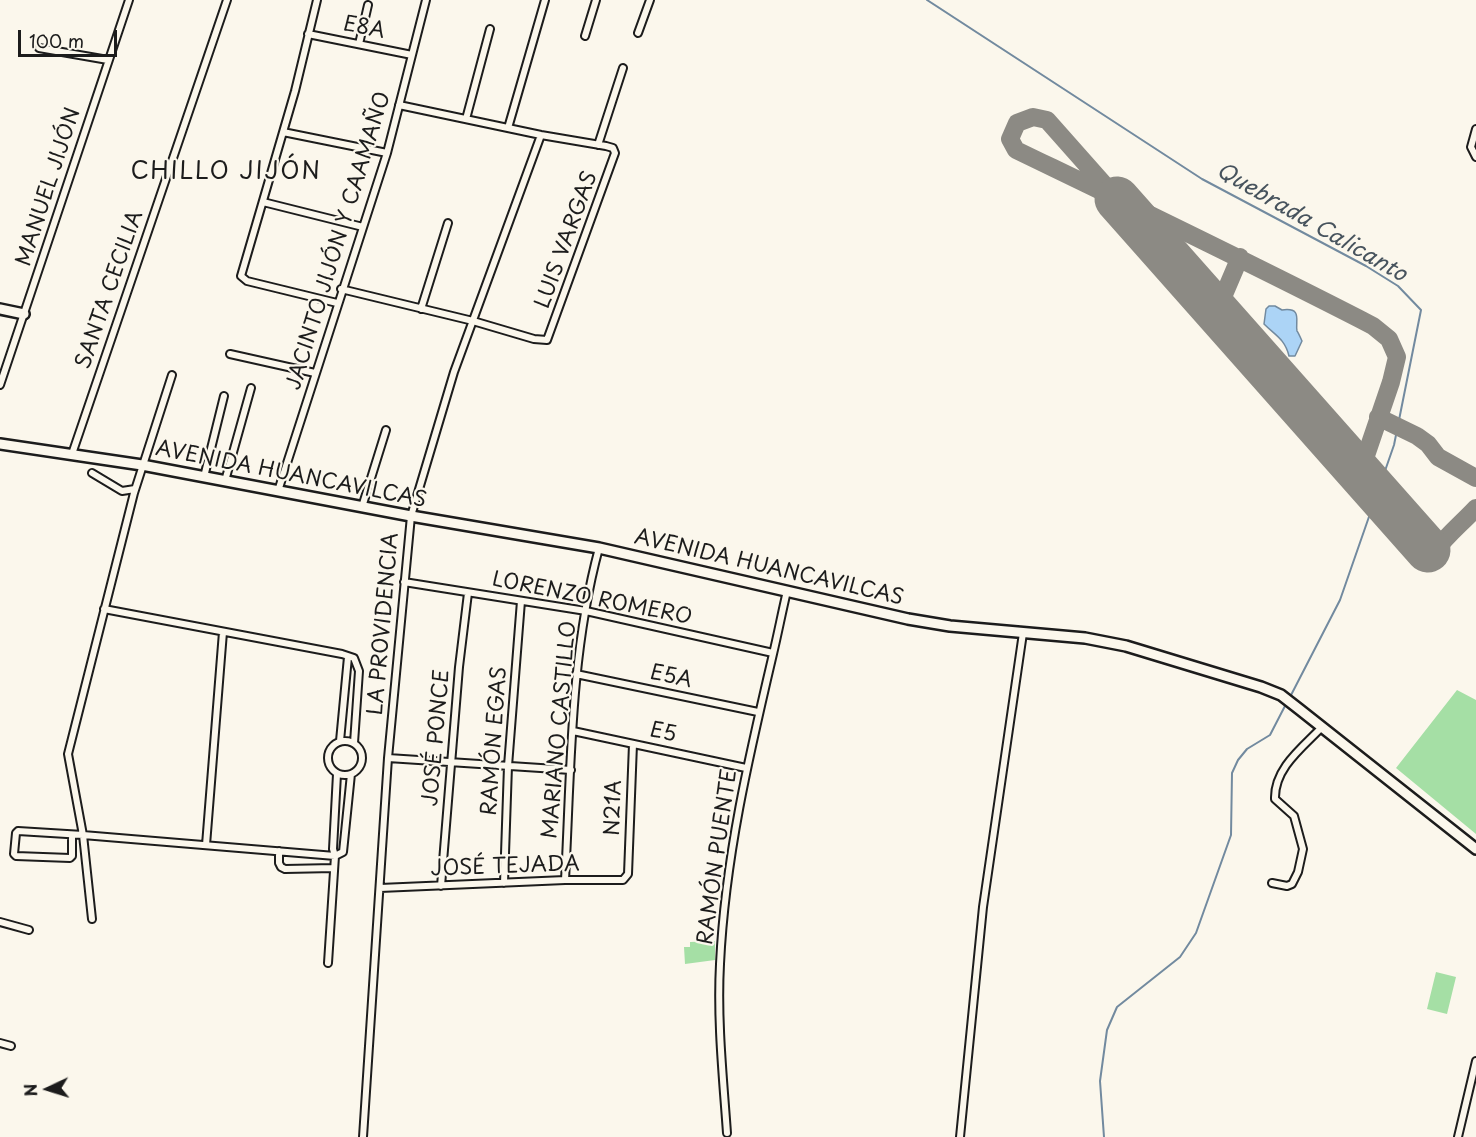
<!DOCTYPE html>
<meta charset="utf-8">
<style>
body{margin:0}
#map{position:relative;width:1476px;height:1137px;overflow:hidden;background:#fbf7ec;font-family:"Playpen Sans",sans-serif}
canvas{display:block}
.north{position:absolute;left:18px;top:1059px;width:60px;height:60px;-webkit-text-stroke:4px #fbf7ec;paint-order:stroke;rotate:266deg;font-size:16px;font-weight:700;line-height:24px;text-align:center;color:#1c1c1c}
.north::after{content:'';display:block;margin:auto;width:21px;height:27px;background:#1c1c1c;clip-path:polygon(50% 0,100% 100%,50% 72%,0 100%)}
.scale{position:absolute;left:18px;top:30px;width:99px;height:27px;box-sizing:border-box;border:3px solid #1c1c1c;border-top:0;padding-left:8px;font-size:18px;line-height:21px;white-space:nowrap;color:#1c1c1c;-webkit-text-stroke:4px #fbf7ec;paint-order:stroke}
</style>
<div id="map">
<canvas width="1476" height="1137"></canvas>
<div class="north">N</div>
<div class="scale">100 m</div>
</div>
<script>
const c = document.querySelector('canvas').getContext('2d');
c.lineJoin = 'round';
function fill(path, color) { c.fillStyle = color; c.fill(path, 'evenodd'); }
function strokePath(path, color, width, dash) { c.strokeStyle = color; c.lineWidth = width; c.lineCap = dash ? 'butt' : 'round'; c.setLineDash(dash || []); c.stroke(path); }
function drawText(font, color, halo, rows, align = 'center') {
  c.font = font + ' "Playpen Sans",sans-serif'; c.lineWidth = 4.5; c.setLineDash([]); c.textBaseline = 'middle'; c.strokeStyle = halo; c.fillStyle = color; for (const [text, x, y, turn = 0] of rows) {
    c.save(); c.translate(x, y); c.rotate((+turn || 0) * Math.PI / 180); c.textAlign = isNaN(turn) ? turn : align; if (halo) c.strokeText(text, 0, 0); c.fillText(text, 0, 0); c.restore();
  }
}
const green = new Path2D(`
 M 1457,690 L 1476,700 L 1476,834 L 1396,768 Z
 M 715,941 L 715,960 L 685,964 L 684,947 L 690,947 L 690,942 Z
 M 1436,972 L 1456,977 L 1447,1014 L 1427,1009 Z`);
const water = new Path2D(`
 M 1269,306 L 1275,306 L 1282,310 C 1303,307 1295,321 1297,331 C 1298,332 1302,341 1302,341 L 1295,356 L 1289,356 C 1285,339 1275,335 1264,324 L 1266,309 Z`);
const stream = new Path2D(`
 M 927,0 L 1202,179 L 1366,266 L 1398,286 L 1421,310 L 1394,445 L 1340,600 L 1289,699
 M 1104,1137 L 1100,1081 L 1107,1030 L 1117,1007 L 1180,957 L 1196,933 L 1231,835 L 1232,773 L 1238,760 L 1247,749 L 1270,735 L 1286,704`);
const taxiway = new Path2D(`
 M 1117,199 L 1047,120 L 1033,117 L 1017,123 L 1010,139 L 1016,150 C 1136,208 1255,265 1373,326 L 1389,339 L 1397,357 L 1391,382 L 1360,473
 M 1217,311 L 1240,257
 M 1378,417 L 1417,436 L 1428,444 L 1438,457 L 1476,478
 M 1428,550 L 1435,551 C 1447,535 1462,523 1476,508`);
const runway = new Path2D(`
 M 1117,199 L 1428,550`);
const street = new Path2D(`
 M 317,0 L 295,91 L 241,276 L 247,281 L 337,303
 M 638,33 L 650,0
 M 308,34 L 412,55
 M 585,36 L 596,0
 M 359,44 L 368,5
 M 39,48 L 108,60
 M 466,119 L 490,29
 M 508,128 L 545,0
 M 1476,129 L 1471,147 L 1476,157
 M 283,132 L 387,153
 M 598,145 L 623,68
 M 263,202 L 363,227
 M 341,289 L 473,321 L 534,339 L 547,340 L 615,153 L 613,148 L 606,146 L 541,135 L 399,105
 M 421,309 L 448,223
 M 230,354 L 315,373
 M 0,385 L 129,0
 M 72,454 L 227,0
 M 92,473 L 122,491 L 135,489
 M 204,477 L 224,396
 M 225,481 L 251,388
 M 278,491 L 387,153 L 426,0
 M 362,507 L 386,430
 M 404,582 L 586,611 L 773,653
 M 104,609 L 342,654 L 354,658 L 359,671 L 354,743
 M 576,674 L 758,712
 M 573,731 L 746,768
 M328 758a17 17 0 1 1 34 0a17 17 0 1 1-34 0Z
 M 340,741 L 348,657
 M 388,758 L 571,770
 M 72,835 L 72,856 L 70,858 L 16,856 L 14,854 L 16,833 L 18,831 L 83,835 L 335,856 L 343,852 L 351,774
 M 206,845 L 223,632
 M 279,851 L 279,863 L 281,867 L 285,869 L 334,868
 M 565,880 C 571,769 570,655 599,548
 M 504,883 L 508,766 L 521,601
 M 1272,883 L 1287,886 L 1292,884 L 1298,872 L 1303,849 L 1294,816 L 1275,799 C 1274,768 1303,747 1322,727
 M 441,886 L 459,667 L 468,593
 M 380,888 L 565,880 L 623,880 L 628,874 L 633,744
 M 92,919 L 83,835 L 68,754 L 134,493 L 172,375
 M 0,922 L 29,930
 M 328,963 L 335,856 L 333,849 L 337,774
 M 0,1043 L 11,1046
 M 727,1133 C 723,1077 717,1020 720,964 C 725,858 749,756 773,654 C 778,633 782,612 787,591
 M 363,1137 L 388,758 L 411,516 L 454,372 L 541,135
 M 960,1137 L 983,907 L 1023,633
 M 1458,1137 L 1476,1061`);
const secondary = new Path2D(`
 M 0,309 L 24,314
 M 0,444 L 142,465 L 411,516 L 599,548 L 908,619 L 950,626 L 1085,638 L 1126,646 L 1261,687 L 1281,695 L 1299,709 L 1476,849`);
const streetNames = [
 ["E8A",364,28,11],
 ["MANUEL JIJÓN",49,187,-72],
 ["LUIS VARGAS",567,240,-70],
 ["JACINTO JIJÓN Y CAAMAÑO",339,241,-73],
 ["SANTA CECILIA",110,290,-71],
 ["AVENIDA HUANCAVILCAS",291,475,11],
 ["AVENIDA HUANCAVILCAS",769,568,13],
 ["LORENZO ROMERO",592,599,11],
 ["LA PROVIDENCIA",384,624,-85],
 ["E5A",671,677,12],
 ["MARIANO CASTILLO",560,730,-85],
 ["E5",663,733,12],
 ["JOSÉ PONCE",437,738,-85],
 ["RAMÓN EGAS",495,741,-86],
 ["N21A",614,808,-88],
 ["RAMÓN PUENTE",718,857,-82],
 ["JOSÉ TEJADA",505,867,-2]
];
const waterNames = [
 ["Quebrada Calicanto",1311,223,30]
];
const quarterNames = [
 ["CHILLO JIJÓN",226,172]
];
fill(green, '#a5dfa5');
fill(water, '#acd4f6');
strokePath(water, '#728a9f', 1.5);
strokePath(stream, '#728a9f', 2);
strokePath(taxiway, '#8c8a84', 18);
strokePath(runway, '#8c8a84', 45);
strokePath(street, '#1c1c1c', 10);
strokePath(secondary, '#1c1c1c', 14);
strokePath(street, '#fbf7ec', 6);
strokePath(secondary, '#fbf7ec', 9);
drawText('21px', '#1c1c1c', '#fbf7ec', streetNames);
drawText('italic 22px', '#47535d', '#fbf7ec', waterNames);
c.letterSpacing = '1.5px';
drawText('24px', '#1c1c1c', '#fbf7ec', quarterNames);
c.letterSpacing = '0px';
</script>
